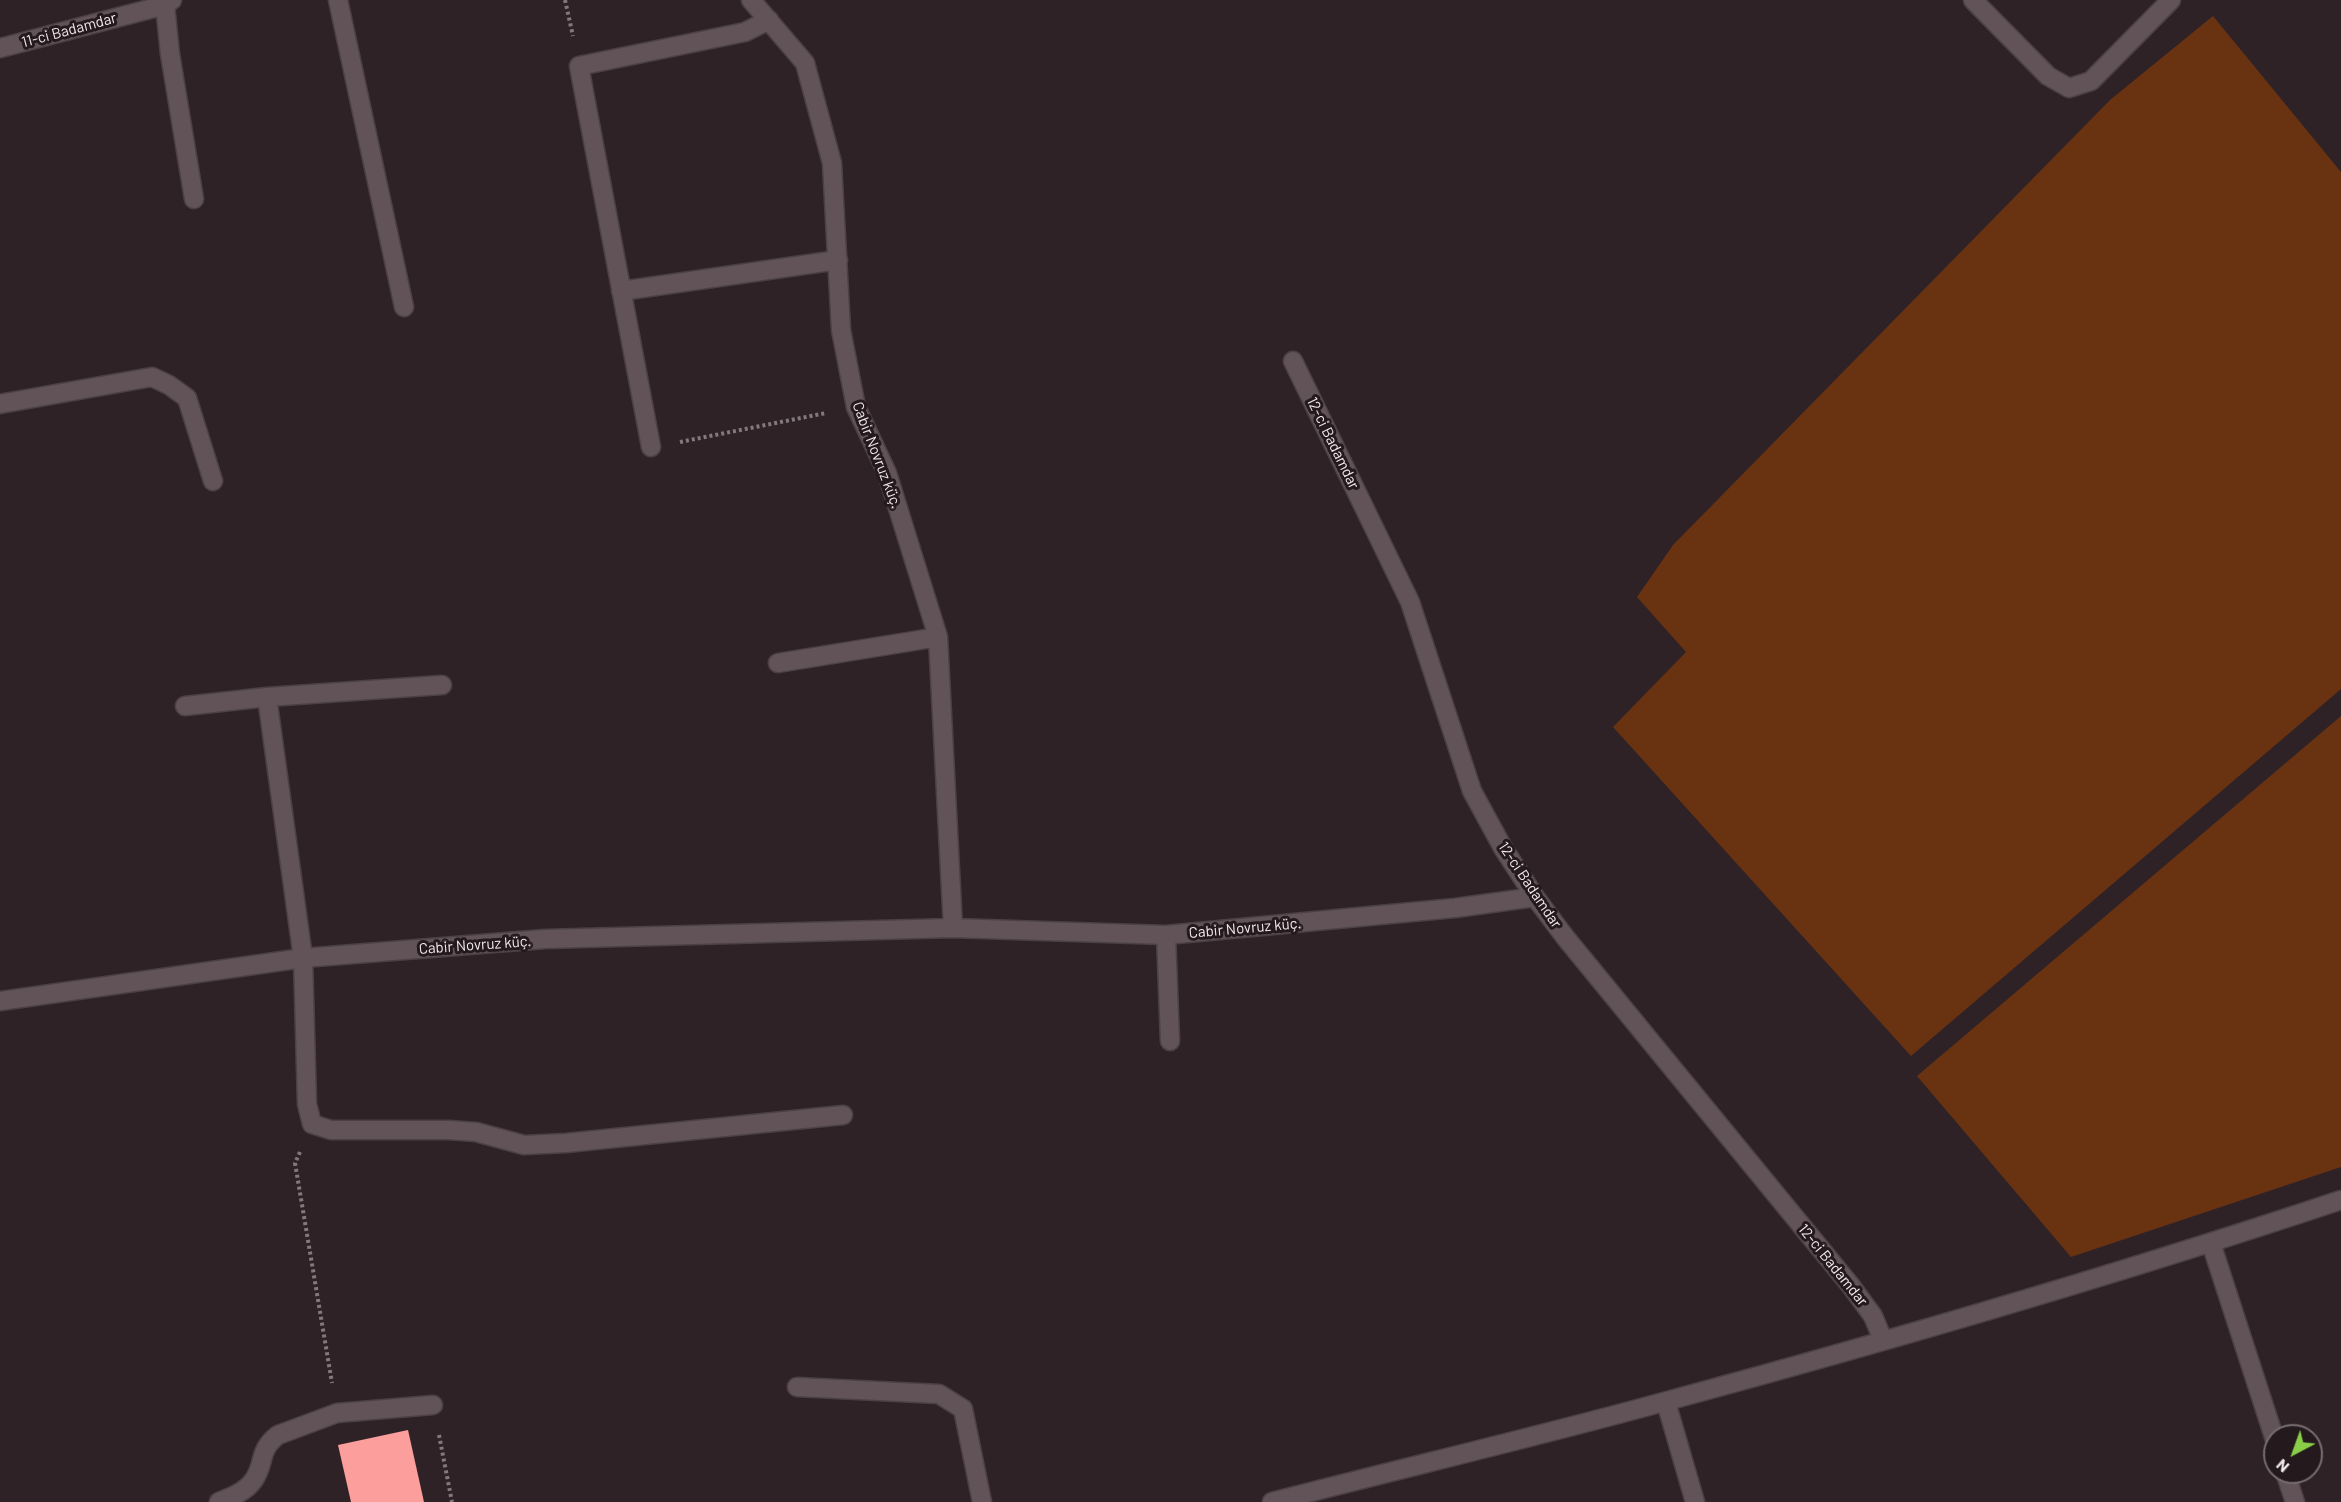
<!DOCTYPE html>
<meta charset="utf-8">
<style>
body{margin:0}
#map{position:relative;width:2341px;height:1502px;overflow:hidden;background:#2e2227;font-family:Barlow,sans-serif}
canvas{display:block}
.north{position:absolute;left:2263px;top:1424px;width:60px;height:60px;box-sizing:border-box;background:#24191d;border:2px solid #766c70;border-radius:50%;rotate:221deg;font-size:16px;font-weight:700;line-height:24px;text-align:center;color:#f2e9ec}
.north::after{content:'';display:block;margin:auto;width:21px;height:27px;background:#8ace48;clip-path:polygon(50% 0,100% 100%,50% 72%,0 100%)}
</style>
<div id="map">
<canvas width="2341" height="1502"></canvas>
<div class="north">N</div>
</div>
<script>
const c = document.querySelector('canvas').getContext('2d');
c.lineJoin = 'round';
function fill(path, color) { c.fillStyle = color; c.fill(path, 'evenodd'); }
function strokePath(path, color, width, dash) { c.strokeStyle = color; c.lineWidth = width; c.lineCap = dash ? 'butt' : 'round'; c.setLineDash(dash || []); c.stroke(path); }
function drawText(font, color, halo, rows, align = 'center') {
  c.font = font + ' Barlow,sans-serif'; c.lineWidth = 6; c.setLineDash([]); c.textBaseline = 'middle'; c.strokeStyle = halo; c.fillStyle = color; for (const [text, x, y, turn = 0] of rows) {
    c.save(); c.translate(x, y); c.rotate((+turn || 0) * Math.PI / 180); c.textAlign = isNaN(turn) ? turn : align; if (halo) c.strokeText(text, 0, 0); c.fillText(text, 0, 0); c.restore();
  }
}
const green = new Path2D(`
 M 2213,16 L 2341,172 L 2341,689 L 1911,1056 L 1613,727 L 1686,652 L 1637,597 L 1673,545 L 2110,100 Z
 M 2341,716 L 2341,1167 L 2071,1257 L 1917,1076 Z`);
const building = new Path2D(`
 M 408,1430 L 424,1502 L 351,1502 L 338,1445 Z`);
const path = new Path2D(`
 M 565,0 L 573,36
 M 680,442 L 826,413
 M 300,1152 L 295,1163 L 332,1383
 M 439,1435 L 452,1502`);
const minor = new Path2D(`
 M 338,0 L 404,307
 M 751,0 L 805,63 L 832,163 L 841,330 L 856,407 L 887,473 L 938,637 L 953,928
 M 1973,0 L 2048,76 L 2069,88 L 2091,81 L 2171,0
 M 165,5 L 170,54 L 194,199
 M 0,48 L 165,5 L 172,0
 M 621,291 L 838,260
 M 1293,361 L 1410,602 L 1472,791 L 1503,848 L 1535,897 L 1565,937 L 1851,1286 L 1873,1316 L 1883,1340
 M 0,404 L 152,377 L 169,385 L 187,398 L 213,481
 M 651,447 L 579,66 L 745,32 L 769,20
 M 778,663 L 938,637
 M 267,697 L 303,958 L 307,1104 L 312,1124 L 331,1130 L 449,1130 L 476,1132 L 524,1145 L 566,1143 L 843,1115
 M 185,706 L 267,697 L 442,685
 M 1166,935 L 1170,1041
 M 0,1001 L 303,958 L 545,939 L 953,928 L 1166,935 L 1455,908 L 1535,897
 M 2211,1243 L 2275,1440
 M 797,1387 L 939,1394 L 963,1409 L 982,1502
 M 1666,1402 L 1695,1502
 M 2285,1472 L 2295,1502
 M 219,1502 C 231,1497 245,1492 253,1481 C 266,1464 257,1451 278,1435 L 337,1413 L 433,1405
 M 1272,1502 C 1403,1468 1536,1437 1667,1401 C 1893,1340 2119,1274 2341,1200`);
const streetNames = [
 ["11-ci Badamdar",69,30,-15],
 ["12-ci Badamdar",1333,443,64],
 ["Cabir Novruz küç.",877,455,69],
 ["12-ci Badamdar",1530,885,56],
 ["Cabir Novruz küç.",1245,928,-5],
 ["Cabir Novruz küç.",475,945,-4],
 ["12-ci Badamdar",1833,1265,51]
];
fill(green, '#693311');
fill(building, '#fc9e9c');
strokePath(minor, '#4b4045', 21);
strokePath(path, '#83797d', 4, [3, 3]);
strokePath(minor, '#615358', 18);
drawText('15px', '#f2e9ec', '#24191d', streetNames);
</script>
